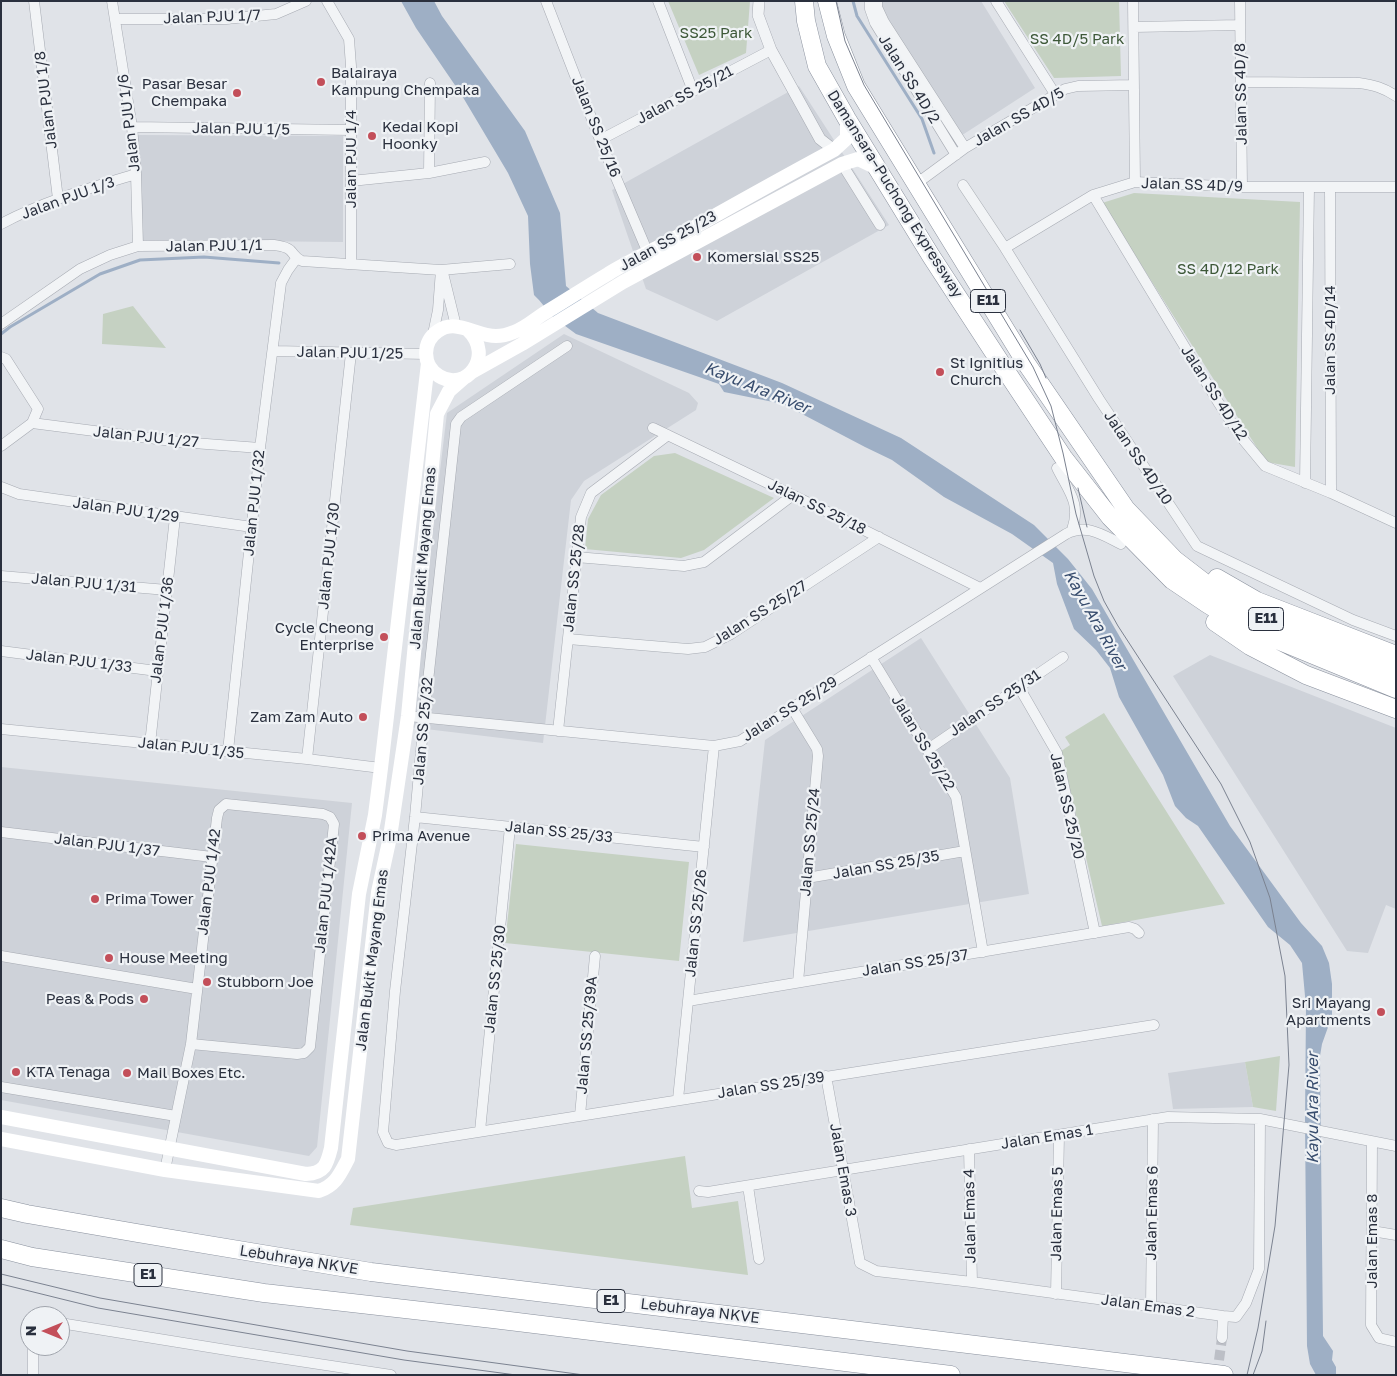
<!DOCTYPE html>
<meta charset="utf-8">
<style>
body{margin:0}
#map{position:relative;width:1397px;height:1376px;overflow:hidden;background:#e0e3e8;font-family:"Golos Text",sans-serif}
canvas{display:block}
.frame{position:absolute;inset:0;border:2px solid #2a303e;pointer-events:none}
.north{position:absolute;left:20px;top:1306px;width:50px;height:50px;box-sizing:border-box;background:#eff2f5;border:1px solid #a0a4ac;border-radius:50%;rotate:270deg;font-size:14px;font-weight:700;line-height:20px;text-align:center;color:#2a303e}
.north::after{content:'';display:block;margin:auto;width:18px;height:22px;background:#c34f5a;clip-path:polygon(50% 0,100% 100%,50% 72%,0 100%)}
</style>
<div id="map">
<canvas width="1397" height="1376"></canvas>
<div class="frame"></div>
<div class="north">N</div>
</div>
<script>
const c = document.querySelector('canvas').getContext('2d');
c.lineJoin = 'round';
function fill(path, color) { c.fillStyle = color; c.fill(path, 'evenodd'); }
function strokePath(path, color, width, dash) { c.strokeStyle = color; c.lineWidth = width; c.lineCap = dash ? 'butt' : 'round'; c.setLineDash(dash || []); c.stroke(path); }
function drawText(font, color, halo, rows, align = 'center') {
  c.font = font + ' "Golos Text",sans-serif'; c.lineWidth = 4.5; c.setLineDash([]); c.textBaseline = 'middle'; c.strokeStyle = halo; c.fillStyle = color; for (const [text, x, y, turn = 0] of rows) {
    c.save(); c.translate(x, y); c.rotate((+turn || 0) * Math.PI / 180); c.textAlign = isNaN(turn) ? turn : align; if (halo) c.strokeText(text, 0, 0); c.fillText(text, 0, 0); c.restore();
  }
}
const built = new Path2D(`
 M 873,1 L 981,1 L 1035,88 L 953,141 L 875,14 Z
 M 799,86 L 889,225 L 717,321 L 646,289 L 612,190 Z
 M 137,135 L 343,136 L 343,242 L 142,240 L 139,148 Z
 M 564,334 L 689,393 L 698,403 L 696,410 L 584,481 L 571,500 L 543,743 L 409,727 L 447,413 Z
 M 921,638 L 1010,778 L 1029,894 L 743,942 L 765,740 Z
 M 1210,655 L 1396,728 L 1396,909 L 1386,905 L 1368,953 L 1347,951 L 1173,676 Z
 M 1,767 L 352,803 L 317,1147 L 309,1156 L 1,1100 Z
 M 1245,1062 L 1253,1107 L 1173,1109 L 1168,1073 Z`);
const green = new Path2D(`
 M 668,1 L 750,1 L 746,53 L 699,75 Z
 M 1004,1 L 1119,1 L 1121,76 L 1054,78 Z
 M 1134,193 L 1300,202 L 1295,467 L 1266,462 L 1102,203 Z
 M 133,306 L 166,348 L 102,344 L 103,314 Z
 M 675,453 L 774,498 L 704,550 L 681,558 L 585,549 L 588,519 L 601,495 L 654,456 Z
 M 1104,713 L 1225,904 L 1102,926 L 1061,751 L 1070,745 L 1065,737 Z
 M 516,844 L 689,862 L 679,961 L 505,943 Z
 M 1280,1056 L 1276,1111 L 1253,1107 L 1245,1062 Z
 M 685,1156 L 692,1208 L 738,1201 L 748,1275 L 350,1225 L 353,1208 Z`);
const water = new Path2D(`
 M 401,1 L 434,1 L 442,16 L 525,131 L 560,213 L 566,286 L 598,313 L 782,383 L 901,438 L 1034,525 L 1068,559 L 1092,589 L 1230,826 L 1301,923 L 1322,946 L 1329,963 L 1332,984 L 1332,1016 L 1322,1044 L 1320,1056 L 1323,1336 L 1333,1351 L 1332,1360 L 1336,1367 L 1336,1375 L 1316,1375 L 1310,1364 L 1307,1346 L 1305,1120 L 1306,1007 L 1302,963 L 1290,945 L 1268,927 L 1198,826 L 1186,818 L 1175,806 L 1163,775 L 1119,697 L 1110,668 L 1096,650 L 1074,629 L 1057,584 L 1053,563 L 1012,534 L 944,497 L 892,460 L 865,447 L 783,404 L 724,392 L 719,384 L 576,334 L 553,317 L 539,300 L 534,295 L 530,264 L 528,216 L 508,173 L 461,94 L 416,28 Z`);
const stream = new Path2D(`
 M 853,1 L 857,16 L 922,119 L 934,153
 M 1,334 L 10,327 L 100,274 L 140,260 L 204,257 L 279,263`);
const minorTunnel = new Path2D(`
 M 1217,1375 L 1222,1338`);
const minor = new Path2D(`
 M 34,1 L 58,199
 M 112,1 L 132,127 L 136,174 L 138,246
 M 327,1 L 349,39 L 351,66 L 351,264
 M 546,1 L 600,140 L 648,253
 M 658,1 L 693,91
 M 870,1 L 870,9 L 875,23 L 956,155
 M 877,1 L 877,7 L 884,22 L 965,148
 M 996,1 L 1055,94
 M 1133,1 L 1135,182
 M 1240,1 L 1242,187
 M 115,19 L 226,19 L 276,14 L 306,1
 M 1134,27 L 1240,25
 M 1241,82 L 1359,83 C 1374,85 1384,88 1396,96
 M 132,127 L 351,130
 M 600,140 L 771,50
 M 842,164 L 880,225
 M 429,173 L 430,83
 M 351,181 L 429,173 L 485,162
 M 916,184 L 965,148 L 1065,89 L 1078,86 L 1134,85
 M 963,185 L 1005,248 L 1099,399 L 1197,546 L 1353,620 L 1396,636
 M 1330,187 L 1331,493
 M 1093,195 L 1218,402 L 1241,437 L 1265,466 L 1331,493 L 1396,523
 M 1,224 C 44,201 90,188 136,174
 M 1005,248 L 1093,195 L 1135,182 L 1242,187 L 1396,187
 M 443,273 L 456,326
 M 1,324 L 80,269 L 110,255 L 138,246 L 274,245 C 280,246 285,246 290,250 C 295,255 295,258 302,261 L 441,270 L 510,264
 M 433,334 L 438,310 L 441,270
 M 567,346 L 461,417 L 456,424 L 424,718 L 415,817 L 395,991 L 383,1132 L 388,1143 L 396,1145 L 1154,1025
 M 273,351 L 426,354
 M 1,357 L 6,359 L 38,409 L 32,423 L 1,446
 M 32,423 L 180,442 L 260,448
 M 653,428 L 836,516 L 980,588
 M 1057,468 C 1069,492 1081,503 1072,530
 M 1305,483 L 1309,187
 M 1,487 L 19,494 L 252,527
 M 576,557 L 684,566 L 704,562 L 793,495
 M 1,576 L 167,590
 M 568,639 L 688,649 L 705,647 L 731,634 L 879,537
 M 1,651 L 157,671
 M 871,657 L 956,797 L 983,952
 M 1019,687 L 1057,753 L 1095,933
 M 792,708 L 817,749 L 818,756 L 798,982
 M 408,716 L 714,746 L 740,741 L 1066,534 C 1086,523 1103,535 1121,544
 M 1,729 L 307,759 L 381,768
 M 558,731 L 581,517 L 591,493 L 668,435
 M 150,744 L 175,517
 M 927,750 L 1063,657
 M 228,751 L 260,448 L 281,283 L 288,270 L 296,259
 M 307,759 L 351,353
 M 415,817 L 704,847
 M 1,832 L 212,857
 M 807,878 L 965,851
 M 1,956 L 197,989
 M 688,1001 L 1129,927 L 1135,929 L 1139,933
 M 826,1076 L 860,1263 L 876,1271 L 972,1282 L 1223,1316 L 1236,1317 L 1246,1303 L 1259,1269 L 1260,1119
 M 1,1087 L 176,1116
 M 678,1099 L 714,746
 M 580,1115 L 595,956
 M 480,1131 L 510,827
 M 1372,1142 L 1371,1325 L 1379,1338 L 1396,1342
 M 969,1149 L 972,1282
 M 165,1170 L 191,1044 L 217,818 L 219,810 L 226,804 L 323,814 L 330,817 L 334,824 L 310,1047 L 304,1053 L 297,1054 L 191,1044
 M 748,1186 L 759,1259
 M 699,1191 L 708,1192 L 1168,1117 L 1260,1119 L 1396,1146
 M 1372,1231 L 1396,1235
 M 1056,1294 L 1059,1135
 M 1151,1307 L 1153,1119
 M 60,1323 L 233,1351 L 391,1375
 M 1222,1338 L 1223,1316
 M 33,1346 L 33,1375`);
const tertiary = new Path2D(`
 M 759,1 L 758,15 L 771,50 L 820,139 L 834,150`);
const secondary = new Path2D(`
 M 468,330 C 495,356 466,393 439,376 C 422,365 422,342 438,331 C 456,318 476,336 496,336 C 502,336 509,334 514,332 C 525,328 534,320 543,314 C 565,301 586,287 608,274 C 627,262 648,253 668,242 C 723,211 778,180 834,150 L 847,138 L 847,119
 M 472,372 L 522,344 L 623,282 L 842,164 L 858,159 L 879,169
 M 1,1117 L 306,1174 C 325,1173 327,1164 331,1148 L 359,894 L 375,815 L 381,768 L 428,363
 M 1,1139 L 165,1170 L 319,1191 C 336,1185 340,1174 348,1159 L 378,892 L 390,837 L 408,716 L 437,414 L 449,391 L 465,377`);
const motorway = new Path2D(`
 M 804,1 L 806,21 L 817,66 L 847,119 L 931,256 L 1006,371 L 1063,457 L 1110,517 L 1172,580 L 1206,603 L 1243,626 L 1396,689
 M 827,1 L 836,36 L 856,86 L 1026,363 L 1126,509 L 1175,560 L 1214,590 L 1253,614 L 1396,672
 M 1217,578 L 1257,601 L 1396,655
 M 1215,622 L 1250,646 L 1306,675 L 1396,709
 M 1,1208 L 27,1214 L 137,1233 L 371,1272 L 1224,1375
 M 1,1249 L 32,1257 L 264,1293 L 493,1319 L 951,1375`);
const tram = new Path2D(`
 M 836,1 L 845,41 L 864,85 L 1033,367 L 1051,406 L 1063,453 L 1076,514 L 1094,576 L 1104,601 L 1118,626 L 1221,784 L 1250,842 L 1270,898 L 1285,976 L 1289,1065 L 1275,1226 L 1258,1328 L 1247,1375
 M 1020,330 L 1040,364 L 1046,378
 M 1078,488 L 1087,527
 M 1,1274 L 100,1298 L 407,1351 L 584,1375
 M 1,1284 L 98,1308 L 404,1360 L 516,1375
 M 1253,1375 L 1262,1351 L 1266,1321`);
const markers = [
 [321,82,5,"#c34f5a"],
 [237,93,5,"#c34f5a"],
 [372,136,5,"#c34f5a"],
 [697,257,5,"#c34f5a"],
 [940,372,5,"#c34f5a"],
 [384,637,5,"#c34f5a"],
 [363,717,5,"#c34f5a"],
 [362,836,5,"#c34f5a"],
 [95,899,5,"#c34f5a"],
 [109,958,5,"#c34f5a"],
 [207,982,5,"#c34f5a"],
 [144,999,5,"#c34f5a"],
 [1381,1012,5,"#c34f5a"],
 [16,1072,5,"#c34f5a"],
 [127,1073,5,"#c34f5a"]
];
const shields = [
 [988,301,35],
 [1266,619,35],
 [148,1275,28],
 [611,1301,28]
];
const shieldNames = [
 ["E11",988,301],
 ["E11",1266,619],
 ["E1",148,1275],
 ["E1",611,1301]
];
const streetNames = [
 ["Jalan PJU 1/7",212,17,-2],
 ["Jalan SS 4D/2",909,79,58],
 ["Jalan SS 4D/8",1241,94,-91],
 ["Jalan SS 25/21",685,95,-28],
 ["Jalan PJU 1/8",46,100,-97],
 ["Jalan SS 4D/5",1019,117,-30],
 ["Jalan PJU 1/6",129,123,-97],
 ["Jalan SS 25/16",596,127,68],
 ["Jalan PJU 1/5",241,129,1],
 ["Jalan PJU 1/4",351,159,-90],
 ["Jalan SS 4D/9",1192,185,2],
 ["Damansara–Puchong Expressway",895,194,58],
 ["Jalan PJU 1/3",68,198,-20],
 ["Jalan SS 25/23",668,241,-29],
 ["Jalan PJU 1/1",214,246,-1],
 ["Jalan SS 4D/14",1330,340,-90],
 ["Jalan PJU 1/25",350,353,1],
 ["Jalan SS 4D/12",1214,393,57],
 ["Jalan PJU 1/27",146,437,6],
 ["Jalan SS 4D/10",1138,458,56],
 ["Jalan PJU 1/32",254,503,-84],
 ["Jalan SS 25/18",817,507,26],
 ["Jalan PJU 1/29",126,510,8],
 ["Jalan PJU 1/30",329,556,-84],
 ["Jalan Bukit Mayang Emas",423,558,-85],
 ["Jalan SS 25/28",574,578,-84],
 ["Jalan PJU 1/31",84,583,5],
 ["Jalan SS 25/27",760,613,-32],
 ["Jalan PJU 1/36",162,630,-83],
 ["Jalan PJU 1/33",79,661,7],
 ["Jalan SS 25/31",995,703,-34],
 ["Jalan SS 25/29",790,709,-32],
 ["Jalan SS 25/32",423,731,-85],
 ["Jalan SS 25/22",923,743,59],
 ["Jalan PJU 1/35",191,748,6],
 ["Jalan SS 25/20",1067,806,77],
 ["Jalan SS 25/33",559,832,6],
 ["Jalan SS 25/24",810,842,-85],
 ["Jalan PJU 1/37",107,845,7],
 ["Jalan SS 25/35",886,865,-10],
 ["Jalan PJU 1/42",209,882,-83],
 ["Jalan PJU 1/42A",326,895,-84],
 ["Jalan SS 25/26",696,923,-84],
 ["Jalan Bukit Mayang Emas",372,960,-83],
 ["Jalan SS 25/37",915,963,-9],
 ["Jalan SS 25/30",495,979,-84],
 ["Jalan SS 25/39A",587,1035,-85],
 ["Jalan SS 25/39",771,1085,-9],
 ["Jalan Emas 1",1047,1137,-9],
 ["Jalan Emas 3",843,1170,80],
 ["Jalan Emas 6",1152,1213,-89],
 ["Jalan Emas 5",1057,1214,-89],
 ["Jalan Emas 4",970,1216,-91],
 ["Jalan Emas 8",1372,1241,-90],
 ["Lebuhraya NKVE",299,1260,9],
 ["Jalan Emas 2",1148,1306,8],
 ["Lebuhraya NKVE",700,1311,7]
];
const parkNames = [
 ["SS25 Park",716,33],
 ["SS 4D/5 Park",1077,39],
 ["SS 4D/12 Park",1228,269]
];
const poiNames = [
 ["Balairaya",331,73],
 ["Kampung Chempaka",331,90],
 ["Pasar Besar",227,84,"right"],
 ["Chempaka",227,101,"right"],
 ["Kedai Kopi",382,127],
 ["Hoonky",382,144],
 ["Komersial SS25",707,257],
 ["St Ignitius",950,363],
 ["Church",950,380],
 ["Cycle Cheong",374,628,"right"],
 ["Enterprise",374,645,"right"],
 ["Zam Zam Auto",353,717,"right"],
 ["Prima Avenue",372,836],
 ["Prima Tower",105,899],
 ["House Meeting",119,958],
 ["Stubborn Joe",217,982],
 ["Peas & Pods",134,999,"right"],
 ["Sri Mayang",1371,1003,"right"],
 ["Apartments",1371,1020,"right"],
 ["KTA Tenaga",26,1072],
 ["Mail Boxes Etc.",137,1073]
];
const waterNames = [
 ["Kayu Ara River",757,388,22],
 ["Kayu Ara River",1095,620,61],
 ["Kayu Ara River",1313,1108,-90]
];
fill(built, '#ced2d9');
fill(green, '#c5d1c2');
fill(water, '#9eafc5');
strokePath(stream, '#9eafc5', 3);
strokePath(minorTunnel, '#bcbfc6', 10, [10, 5]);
strokePath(minor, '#a6aab2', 11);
strokePath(tertiary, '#a6aab2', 12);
strokePath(motorway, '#89909d', 19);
strokePath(minor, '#f2f4f6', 10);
strokePath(tertiary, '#f2f4f6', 11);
strokePath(secondary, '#fff', 14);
strokePath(motorway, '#fff', 18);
strokePath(tram, '#7b8290', 1);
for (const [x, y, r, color] of markers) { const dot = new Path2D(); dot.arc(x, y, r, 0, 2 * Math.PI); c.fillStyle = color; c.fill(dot); strokePath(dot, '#eff2f5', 2); }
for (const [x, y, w] of shields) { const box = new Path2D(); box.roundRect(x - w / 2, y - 11.5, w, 23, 4); c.fillStyle = '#eff2f5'; c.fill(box); strokePath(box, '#2a303e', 1); }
drawText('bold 14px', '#2a303e', null, shieldNames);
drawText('15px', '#2a303e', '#eff2f5', streetNames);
drawText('15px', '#3d5838', '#eff2f5', parkNames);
drawText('15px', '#2a303e', '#eff2f5', poiNames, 'left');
drawText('italic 16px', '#384d6e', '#eff2f5', waterNames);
</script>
